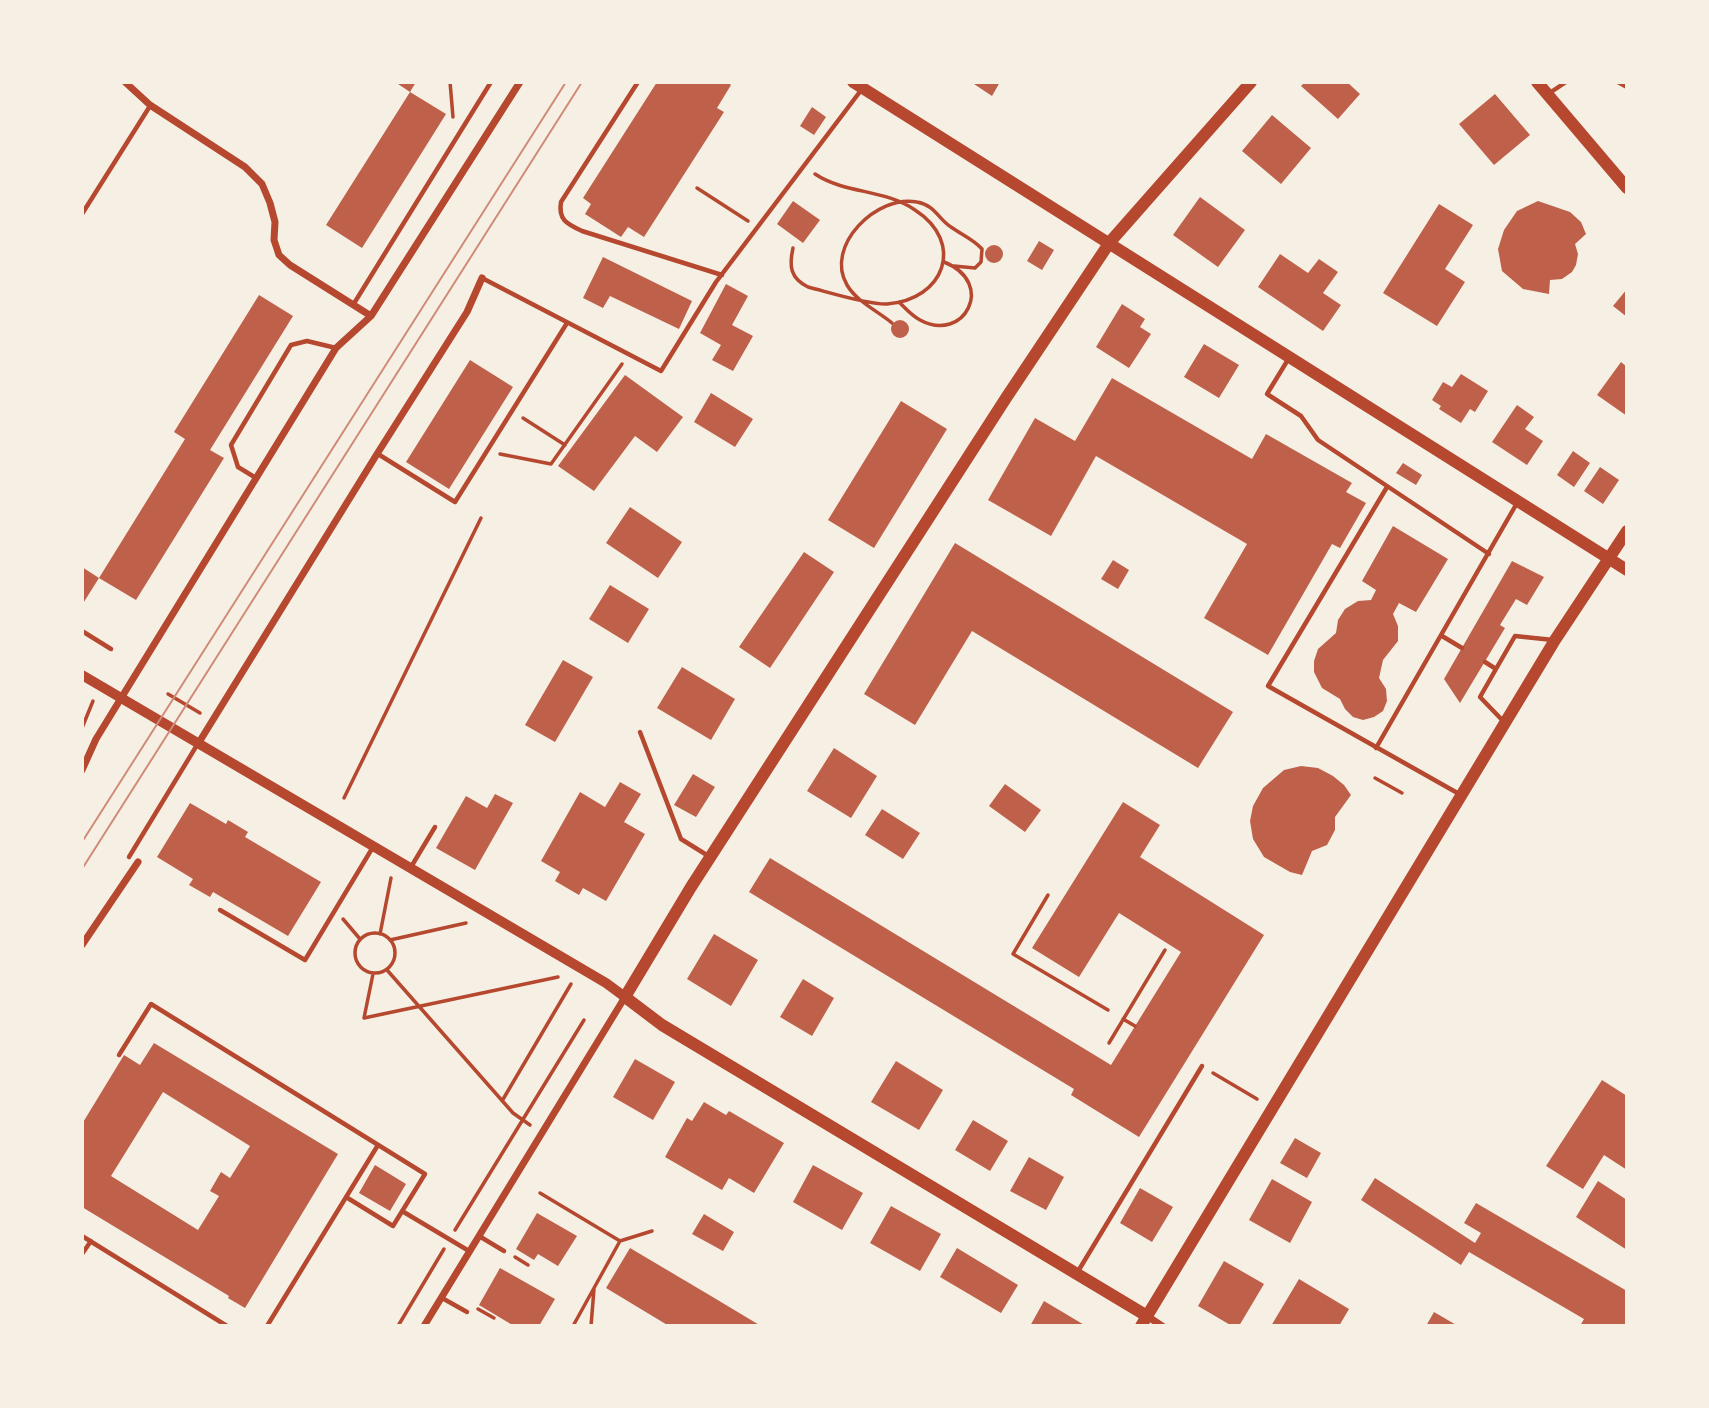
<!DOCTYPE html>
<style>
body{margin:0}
#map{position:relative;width:1709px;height:1408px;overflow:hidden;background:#f6efe4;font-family:"Sofia Sans Condensed",sans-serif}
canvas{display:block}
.frame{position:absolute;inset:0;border:84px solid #f6efe4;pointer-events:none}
</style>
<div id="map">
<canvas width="1709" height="1408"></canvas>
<div class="frame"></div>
</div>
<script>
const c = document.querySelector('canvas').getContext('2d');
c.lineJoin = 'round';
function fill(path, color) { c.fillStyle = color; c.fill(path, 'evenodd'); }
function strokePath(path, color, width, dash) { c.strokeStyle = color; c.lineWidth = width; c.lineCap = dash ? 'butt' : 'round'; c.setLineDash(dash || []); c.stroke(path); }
const building = new Path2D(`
 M 395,82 L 416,82 L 410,92 Z
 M 657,82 L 728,82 L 731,85 L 717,108 L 724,112 L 644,237 L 628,227 L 621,237 L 585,214 L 591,204 L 583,198 Z
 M 971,82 L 1000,82 L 992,96 Z
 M 1305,82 L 1347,82 L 1360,94 L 1338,119 L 1301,86 Z
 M 410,92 L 446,114 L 362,248 L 326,225 Z
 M 1495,94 L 1530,135 L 1494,165 L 1459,124 Z
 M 812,107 L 826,117 L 814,135 L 800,126 Z
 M 1272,115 L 1311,148 L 1281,184 L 1242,151 Z
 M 1200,197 L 1245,230 L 1218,267 L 1173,235 Z
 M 793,201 L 820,220 L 803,243 L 777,224 Z
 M 1538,201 L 1570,212 L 1581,222 L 1586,234 L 1575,244 L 1578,254 L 1576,265 L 1572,272 L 1562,279 L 1550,280 L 1549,294 L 1523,289 L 1502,271 L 1498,249 L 1504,230 L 1517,211 Z
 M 1439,204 L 1473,225 L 1445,269 L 1465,282 L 1437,326 L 1383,293 Z
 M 1039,241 L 1054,250 L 1042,270 L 1027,261 Z
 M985 254a9 9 0 1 1 18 0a9 9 0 1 1-18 0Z
 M 1280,254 L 1308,273 L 1319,259 L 1338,272 L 1323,293 L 1341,305 L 1323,331 L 1258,287 Z
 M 603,257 L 692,301 L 679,329 L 610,296 L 603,308 L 583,298 Z
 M 726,284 L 748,296 L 732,325 L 753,336 L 733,371 L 712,360 L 721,345 L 700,333 Z
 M 1627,289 L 1627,317 L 1613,306 Z
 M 259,295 L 293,316 L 210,450 L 224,458 L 136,600 L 99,578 L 185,439 L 174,432 Z
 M 1122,304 L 1145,319 L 1140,327 L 1151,334 L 1129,368 L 1096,347 Z
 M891 329a9 9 0 1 1 18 0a9 9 0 1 1-18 0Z
 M 1204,344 L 1239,365 L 1219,398 L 1184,377 Z
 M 470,360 L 513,387 L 449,489 L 406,462 Z
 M 1621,362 L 1627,367 L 1627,416 L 1597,395 Z
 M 1461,374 L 1488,391 L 1475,412 L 1470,409 L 1461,423 L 1439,409 L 1441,406 L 1432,400 L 1443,382 L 1452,387 Z
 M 625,375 L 683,417 L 657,452 L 635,436 L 594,491 L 558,466 Z
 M 1112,378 L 1252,459 L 1266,434 L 1352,483 L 1346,492 L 1366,503 L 1340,548 L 1332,544 L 1268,655 L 1204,618 L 1247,544 L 1096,456 L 1051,536 L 988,500 L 1035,418 L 1075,441 Z
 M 711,393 L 753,419 L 735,447 L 694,422 Z
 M 901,401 L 947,429 L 874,548 L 828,520 Z
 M 1517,405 L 1534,417 L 1525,429 L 1543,441 L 1527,465 L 1492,442 Z
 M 1573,451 L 1590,463 L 1574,487 L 1557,475 Z
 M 1403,463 L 1422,475 L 1416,485 L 1396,473 Z
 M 1600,467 L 1619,480 L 1603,504 L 1584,491 Z
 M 630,507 L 682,542 L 658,578 L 606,543 Z
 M 1393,526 L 1448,559 L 1416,612 L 1399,603 L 1393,614 L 1398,626 L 1398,641 L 1383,660 L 1379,678 L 1386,689 L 1387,701 L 1383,711 L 1374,717 L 1363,720 L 1353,717 L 1345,709 L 1340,699 L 1322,688 L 1314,672 L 1314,661 L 1318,649 L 1336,633 L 1338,620 L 1345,609 L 1358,601 L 1371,600 L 1376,590 L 1362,581 Z
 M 955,543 L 1233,712 L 1198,768 L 972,631 L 915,725 L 864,694 Z
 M 804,552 L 834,572 L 770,668 L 739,647 Z
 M 1113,560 L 1129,570 L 1118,589 L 1101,579 Z
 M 1512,561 L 1544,577 L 1527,605 L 1516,599 L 1500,625 L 1505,628 L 1460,703 L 1444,679 Z
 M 82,567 L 99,578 L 82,605 Z
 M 610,585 L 649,609 L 628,643 L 589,619 Z
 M 563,660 L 593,677 L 555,742 L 525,725 Z
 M 682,667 L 735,699 L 711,740 L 657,708 Z
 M 834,748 L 877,776 L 851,818 L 807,791 Z
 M 1301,766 L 1318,768 L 1333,776 L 1344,785 L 1351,795 L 1335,817 L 1335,830 L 1327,845 L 1312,851 L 1302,875 L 1290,872 L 1264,857 L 1253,839 L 1250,821 L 1253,806 L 1263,788 L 1284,770 Z
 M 693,774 L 715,787 L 696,817 L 674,805 Z
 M 620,782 L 641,794 L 624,822 L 645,834 L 606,901 L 583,888 L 579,895 L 555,881 L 560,872 L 541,861 L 580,792 L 605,807 Z
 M 1005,784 L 1041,810 L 1025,832 L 989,806 Z
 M 495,794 L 513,803 L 475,870 L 436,848 L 466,796 L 487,808 Z
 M 1123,802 L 1160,825 L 1140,857 L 1264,935 L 1139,1137 L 1071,1095 L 1074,1089 L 749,892 L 770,858 L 1111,1065 L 1181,952 L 1119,913 L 1079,977 L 1032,948 Z
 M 190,803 L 226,824 L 228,820 L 248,832 L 245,837 L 321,882 L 288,936 L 213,892 L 210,897 L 189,885 L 193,879 L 157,857 Z
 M 882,809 L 920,833 L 903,859 L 865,835 Z
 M 714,934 L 758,960 L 731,1006 L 687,979 Z
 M 803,979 L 834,998 L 812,1036 L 780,1017 Z
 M 154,1043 L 338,1154 L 245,1308 L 228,1298 L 229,1296 L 82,1207 L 82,1124 L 124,1055 L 140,1065 ZM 163,1092 L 250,1146 L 230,1178 L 221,1172 L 210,1191 L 219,1196 L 198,1230 L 111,1176 Z
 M 635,1059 L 675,1082 L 653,1120 L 613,1097 Z
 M 896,1061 L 943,1090 L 919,1130 L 871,1102 Z
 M 1602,1080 L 1627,1096 L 1627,1170 L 1604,1155 L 1583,1189 L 1546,1166 Z
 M 704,1102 L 726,1115 L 729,1111 L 784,1143 L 754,1193 L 729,1178 L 722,1190 L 665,1157 L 687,1118 L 692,1121 Z
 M 973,1120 L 1008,1141 L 990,1171 L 955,1150 Z
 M 1295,1138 L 1321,1153 L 1307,1178 L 1280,1163 Z
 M 1029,1157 L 1064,1177 L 1046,1210 L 1010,1191 Z
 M 375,1165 L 406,1184 L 390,1211 L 359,1193 Z
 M 813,1165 L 863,1193 L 842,1230 L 793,1202 Z
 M 1375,1178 L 1475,1243 L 1481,1233 L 1464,1223 L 1476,1203 L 1627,1291 L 1627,1326 L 1580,1326 L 1584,1319 L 1469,1252 L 1461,1265 L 1361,1200 Z
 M 1272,1179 L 1312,1202 L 1290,1243 L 1249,1220 Z
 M 1598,1181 L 1627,1200 L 1627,1250 L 1576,1217 Z
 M 1140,1188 L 1173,1207 L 1152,1242 L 1120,1223 Z
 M 891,1206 L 941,1234 L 920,1271 L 870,1243 Z
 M 537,1213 L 577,1236 L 558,1266 L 538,1254 L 534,1260 L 516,1249 Z
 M 704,1214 L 734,1232 L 723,1251 L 692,1234 Z
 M 630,1248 L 711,1296 L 761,1326 L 669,1326 L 606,1288 Z
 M 957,1248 L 1018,1285 L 1001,1313 L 940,1277 Z
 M 1224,1261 L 1264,1284 L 1239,1326 L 1232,1326 L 1198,1306 Z
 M 500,1268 L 555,1299 L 539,1326 L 514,1326 L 479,1305 Z
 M 1299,1279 L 1349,1309 L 1339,1326 L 1271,1326 Z
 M 1044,1301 L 1086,1326 L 1030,1326 Z
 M 1434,1312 L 1458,1326 L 1426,1326 Z`);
const path = new Path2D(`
 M 450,82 L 453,117
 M 697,188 L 748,221
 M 793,248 C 789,266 790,278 808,287 C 828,292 869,305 887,304 C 944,300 966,243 915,210 C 885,189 845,194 815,174
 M 899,302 C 905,308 912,316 920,320 C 964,344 997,283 944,262
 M 892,323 C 878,311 857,302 847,285 C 824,246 877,194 917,202 C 935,205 939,220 951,227 C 962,235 973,239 982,249 L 981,262 L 975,268 L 954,266
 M 523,418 L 565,445
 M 500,454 L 551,464 L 622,364
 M 168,694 L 200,713
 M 82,728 L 93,701
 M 1375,778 L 1402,793
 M 344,798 L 481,518
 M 1048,895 L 1013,954 L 1108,1010
 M 343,919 L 360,939
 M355 953a20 20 0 1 1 40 0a20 20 0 1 1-40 0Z
 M 380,934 L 391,878
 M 390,940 L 466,923
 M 387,970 L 513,1113 L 530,1125
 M 373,974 L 364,1018 L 558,977
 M 1123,1019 L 1135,1026
 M 1109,1043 L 1165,950
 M 1213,1073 L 1257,1099
 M 502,1101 L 571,984
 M 540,1193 L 620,1241
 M 455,1230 L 584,1020
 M 515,1257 L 528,1265
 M 478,1309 L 494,1318
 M 398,1326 L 444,1249
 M 573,1326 L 620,1241 L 652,1231
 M 591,1326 L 594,1289`);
const service = new Path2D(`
 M 638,82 L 561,202 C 558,220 567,224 582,231 L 722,275
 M 1618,82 L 1627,87
 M 1548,94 L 1566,82
 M 82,214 L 150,106
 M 482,278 L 661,371 L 716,282 L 862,89
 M 353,305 L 491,82
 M 1289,358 L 1267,394 L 1301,416 L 1318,440 L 1489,554
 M 378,454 L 455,502 L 567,323
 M 256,478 L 238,467 L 231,445 L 291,345 L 307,341 L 336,348
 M 1387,487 L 1268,686 L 1461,795
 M 82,631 L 111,649
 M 1442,636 L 1462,648
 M 1485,662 L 1496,669 L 1480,697 L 1505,723
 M 1496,669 L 1515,636 L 1553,640
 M 640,732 L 681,839 L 710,857
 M 1376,748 L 1517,503
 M 129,857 L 197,745
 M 411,867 L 435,827
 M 220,910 L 305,960 L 373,847
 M 119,1055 L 151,1004 L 425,1174 L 393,1226 L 346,1197
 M 402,1211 L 469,1251
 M 82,1236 L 227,1326
 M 479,1236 L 504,1251
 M 82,1254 L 91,1241
 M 1077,1273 L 1202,1066
 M 442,1298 L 467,1312
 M 267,1326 L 378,1145`);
const minor = new Path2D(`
 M 125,82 L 150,105 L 245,167 L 262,184 L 270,203 L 275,222 L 274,240 L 279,255 L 290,265 L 371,316
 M 198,744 L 377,454 L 467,312 L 482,278
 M 82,770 L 96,739 L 336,348 L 371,316 L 520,82
 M 82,945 L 138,862
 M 1147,1316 L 1162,1326
 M 424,1326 L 625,997`);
const tertiary = new Path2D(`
 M 82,675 L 606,983 L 625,997`);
const secondary = new Path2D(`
 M 853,82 L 1627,570
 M 1537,82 L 1627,188
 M 1147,1316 L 662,1025 L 625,997 L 691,887 L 1006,398 L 1110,242 L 1251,82
 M 1141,1326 L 1555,640 L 1627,531`);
const tram = new Path2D(`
 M 82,842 L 566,82
 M 82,869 L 582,82`);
fill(building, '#bf614a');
strokePath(path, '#b5482f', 3.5);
strokePath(service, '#b5482f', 4.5);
strokePath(minor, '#b5482f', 7);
strokePath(tertiary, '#b5482f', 10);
strokePath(secondary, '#b5482f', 12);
strokePath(tram, '#cf8b77', 2);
</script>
